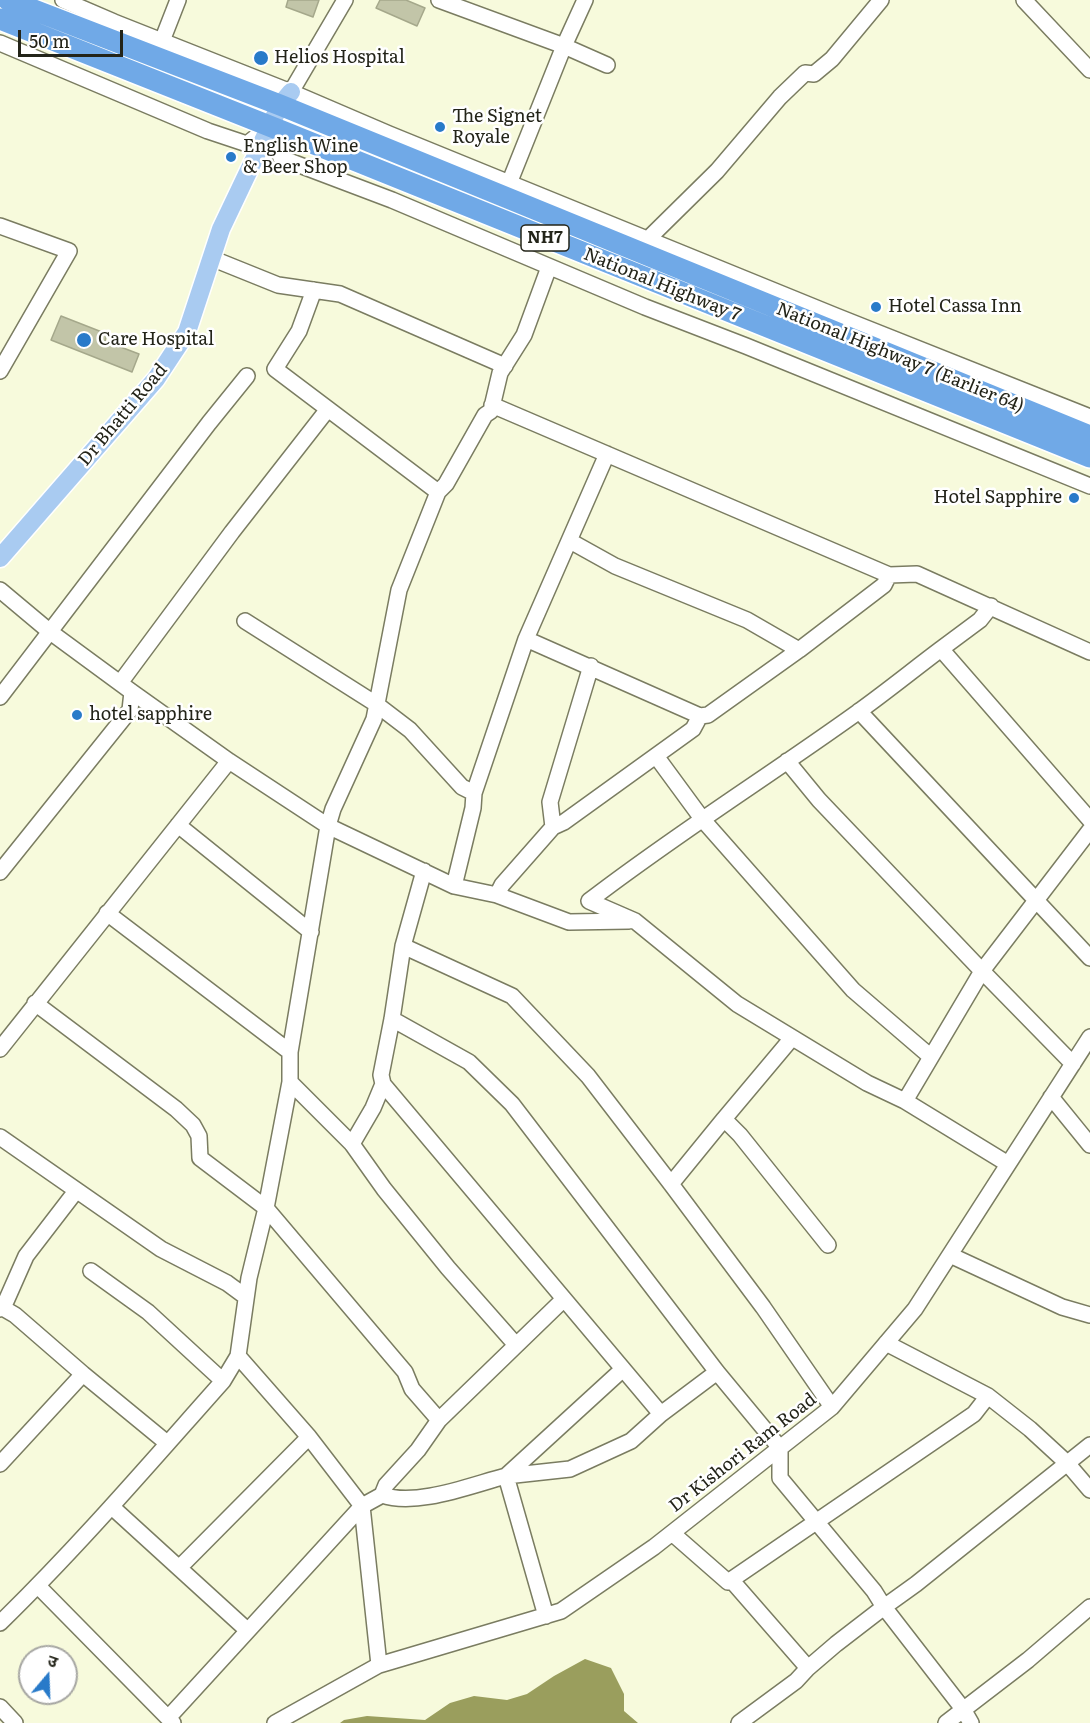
<!DOCTYPE html>
<meta charset="utf-8">
<style>
body{margin:0}
#map{position:relative;width:1090px;height:1723px;overflow:hidden;background:#f7fadc;font-family:Literata,"Noto Sans Devanagari",serif}
canvas{display:block}
.north{position:absolute;left:18px;top:1645px;width:60px;height:60px;box-sizing:border-box;background:#fff;border:2px solid #a7a7a3;border-radius:50%;rotate:19deg;font-size:16px;font-weight:700;line-height:24px;text-align:center;color:#232419}
.north::after{content:'';display:block;margin:auto;width:21px;height:27px;background:#287ac9;clip-path:polygon(50% 0,100% 100%,50% 72%,0 100%)}
.scale{position:absolute;left:18px;top:30px;width:105px;height:27px;box-sizing:border-box;border:3px solid #232419;border-top:0;padding-left:8px;font-size:18px;line-height:21px;white-space:nowrap;color:#232419;-webkit-text-stroke:4px #fff;paint-order:stroke}
</style>
<div id="map">
<canvas width="1090" height="1723"></canvas>
<div class="north">उ</div>
<div class="scale">50 m</div>
</div>
<script>
const c = document.querySelector('canvas').getContext('2d');
c.lineJoin = 'round';
function fill(path, color) { c.fillStyle = color; c.fill(path, 'evenodd'); }
function strokePath(path, color, width, dash) { c.strokeStyle = color; c.lineWidth = width; c.lineCap = dash ? 'butt' : 'round'; c.setLineDash(dash || []); c.stroke(path); }
function drawText(font, color, halo, rows, align = 'center') {
  c.font = font + ' Literata,serif'; c.lineWidth = 5; c.setLineDash([]); c.textBaseline = 'middle'; c.strokeStyle = halo; c.fillStyle = color; for (const [text, x, y, turn = 0] of rows) {
    c.save(); c.translate(x, y); c.rotate((+turn || 0) * Math.PI / 180); c.textAlign = isNaN(turn) ? turn : align; if (halo) c.strokeText(text, 0, 0); c.fillText(text, 0, 0); c.restore();
  }
}
const water = new Path2D(`
 M 585,1659 L 611,1668 L 624,1694 L 624,1711 L 638,1723 L 340,1723 L 344,1720 L 367,1716 L 425,1720 L 450,1703 L 474,1696 L 507,1700 L 527,1694 L 554,1676 Z`);
const building = new Path2D(`
 M 288,0 L 319,0 L 313,17 L 286,7 Z
 M 380,0 L 406,0 L 425,8 L 417,26 L 376,8 Z
 M 61,316 L 107,334 L 105,341 L 139,354 L 132,372 L 51,340 Z`);
const minor = new Path2D(`
 M 63,0 L 114,22 L 291,92 L 389,134 L 836,316 L 1090,417
 M 439,0 L 564,46 L 607,65
 M 1024,0 L 1090,70
 M 162,41 L 178,0
 M 0,43 L 208,131 L 247,144 L 270,126 L 281,158 L 392,200 L 645,307 L 746,346 L 1090,486
 M 291,92 L 345,0
 M 506,191 L 564,46 L 585,0
 M 0,226 L 69,251 L 0,371
 M 648,239 L 717,171 L 780,97 L 805,73 L 814,74 L 832,59 L 881,0
 M 211,258 L 278,285 L 340,294 L 505,366
 M 314,290 L 299,331 L 275,369 L 438,492
 M 492,405 L 889,575 L 917,574 L 1090,652
 M 570,541 L 615,566 L 747,620 L 799,650
 M 0,590 L 49,631 L 132,692 L 229,761 L 328,826 L 454,886 L 497,895 L 569,922 L 629,921
 M 991,606 L 980,620 L 941,649 L 1090,820
 M 245,621 L 376,704 L 410,730 L 462,787 L 474,793
 M 526,639 L 700,716 L 708,715 L 799,650 L 884,585 L 889,575
 M 941,649 C 913,670 886,692 858,712 C 769,776 676,834 589,901 L 635,921 L 737,1004 L 867,1083 L 905,1101 L 1008,1164
 M 120,683 L 232,532 L 328,409
 M 0,697 L 209,423 L 247,376
 M 859,711 L 1090,958
 M 656,756 L 703,820 L 853,990 L 931,1057
 M 787,761 L 819,800 L 982,971 L 1073,1064
 M 178,825 L 311,932
 M 553,827 L 550,802 L 591,666
 M 424,871 L 403,946 L 392,1019 L 381,1075 L 383,1084 L 661,1414
 M 0,872 L 130,710 L 132,692
 M 454,886 L 473,808 L 474,793 L 526,639 L 607,454
 M 497,895 L 502,885 L 553,827 L 564,822 L 693,729 L 700,716
 M 107,913 L 290,1052
 M 403,946 L 512,996 L 588,1076 L 671,1184 L 763,1307 L 832,1407
 M 35,1003 L 176,1109 L 193,1125 L 199,1136 L 200,1158 L 266,1208 L 405,1372 L 412,1389 L 439,1420 L 418,1450 L 386,1485 L 382,1495 L 362,1506 L 168,1718
 M 392,1019 L 469,1062 L 512,1104 L 717,1372 L 780,1448 L 780,1478 L 874,1591 L 884,1607 L 916,1584 L 1090,1445
 M 0,1049 L 229,761
 M 290,1082 L 352,1144 L 384,1189 L 448,1268 L 516,1345
 M 1051,1097 L 1090,1145
 M 905,1101 L 982,971 L 1090,830
 M 724,1119 L 792,1038
 M 0,1137 L 161,1249 L 227,1283 L 246,1297
 M 352,1144 L 373,1108 L 383,1084
 M 671,1184 L 724,1119 L 740,1135 L 828,1245
 M 950,1255 L 1062,1307 L 1090,1315
 M 91,1271 L 148,1312 L 223,1381 L 238,1356 L 249,1278 L 266,1208 L 290,1082 L 290,1052 L 328,826 L 333,809 L 374,719 L 399,590 L 438,492 L 446,484 L 485,415 L 491,411 L 500,373 L 524,335 L 549,267
 M 3,1308 L 26,1256 L 76,1191
 M 0,1309 L 3,1308 L 15,1315 L 83,1374 L 167,1443
 M 886,1343 L 988,1396 L 1030,1429 L 1067,1463 L 1090,1490
 M 238,1356 L 309,1437
 M 439,1420 L 564,1299
 M 0,1464 L 83,1374
 M 506,1476 L 570,1469 L 631,1441 L 661,1414 L 717,1372
 M 506,1476 L 623,1369
 M 382,1495 C 417,1507 471,1485 506,1476 L 546,1616
 M 112,1507 L 247,1630
 M 672,1533 L 728,1582 L 733,1582 L 808,1668
 M 179,1568 L 309,1437 L 362,1506 L 379,1665
 M 728,1582 L 974,1414 L 988,1396
 M 38,1586 L 173,1723
 M 0,1623 C 79,1546 150,1463 223,1381
 M 0,1707 L 15,1723
 M 275,1723 L 379,1665 L 561,1611 L 654,1547 L 832,1407 L 915,1309 L 1090,1037
 M 739,1723 L 796,1681 L 808,1668 L 836,1644 L 884,1607 L 963,1709 L 971,1723
 M 946,1723 L 1028,1660 L 1090,1607`);
const major = new Path2D(`
 M 0,558 L 156,379 L 187,332 L 221,229 L 280,105 L 291,92`);
const highway = new Path2D(`
 M 8,0 L 280,105 L 1090,436
 M 0,19 L 282,131 L 1090,457`);
const markers = [
 [261,58,8,"#287ac9"],
 [440,127,6,"#287ac9"],
 [231,157,6,"#287ac9"],
 [876,307,6,"#287ac9"],
 [84,340,8,"#287ac9"],
 [1074,498,6,"#287ac9"],
 [77,715,6,"#287ac9"]
];
const shields = [
 [545,238,48]
];
const shieldNames = [
 ["NH7",545,238]
];
const poiNames = [
 ["Helios Hospital",274,58],
 ["The Signet",452,117],
 ["Royale",452,138],
 ["English Wine",243,147],
 ["& Beer Shop",243,168],
 ["Hotel Cassa Inn",888,307],
 ["Care Hospital",98,340],
 ["Hotel Sapphire",1062,498,"right"],
 ["hotel sapphire",89,715]
];
const streetNames = [
 ["National Highway 7",662,285,22],
 ["National Highway 7 (Earlier 64)",900,358,22],
 ["Dr Bhatti Road",123,415,-50],
 ["Dr Kishori Ram Road",743,1453,-38]
];
fill(water, '#9a9e5d');
fill(building, '#c2c5a8');
strokePath(building, '#a5a88b', 1.5);
strokePath(minor, '#7a7c61', 18);
strokePath(major, '#fff', 21);
strokePath(highway, '#fff', 24);
strokePath(minor, '#fff', 15);
strokePath(major, '#a9cbf1', 18);
strokePath(highway, '#70a9e7', 21);
for (const [x, y, r, color] of markers) { const dot = new Path2D(); dot.arc(x, y, r, 0, 2 * Math.PI); c.fillStyle = color; c.fill(dot); strokePath(dot, '#fff', 2); }
for (const [x, y, w] of shields) { const box = new Path2D(); box.roundRect(x - w / 2, y - 13, w, 26, 4.5); c.fillStyle = '#fff'; c.fill(box); strokePath(box, '#232419', 1.5); }
drawText('bold 16px', '#232419', null, shieldNames);
drawText('18px', '#232419', '#fff', poiNames, 'left');
drawText('18px', '#232419', '#fff', streetNames);
</script>
